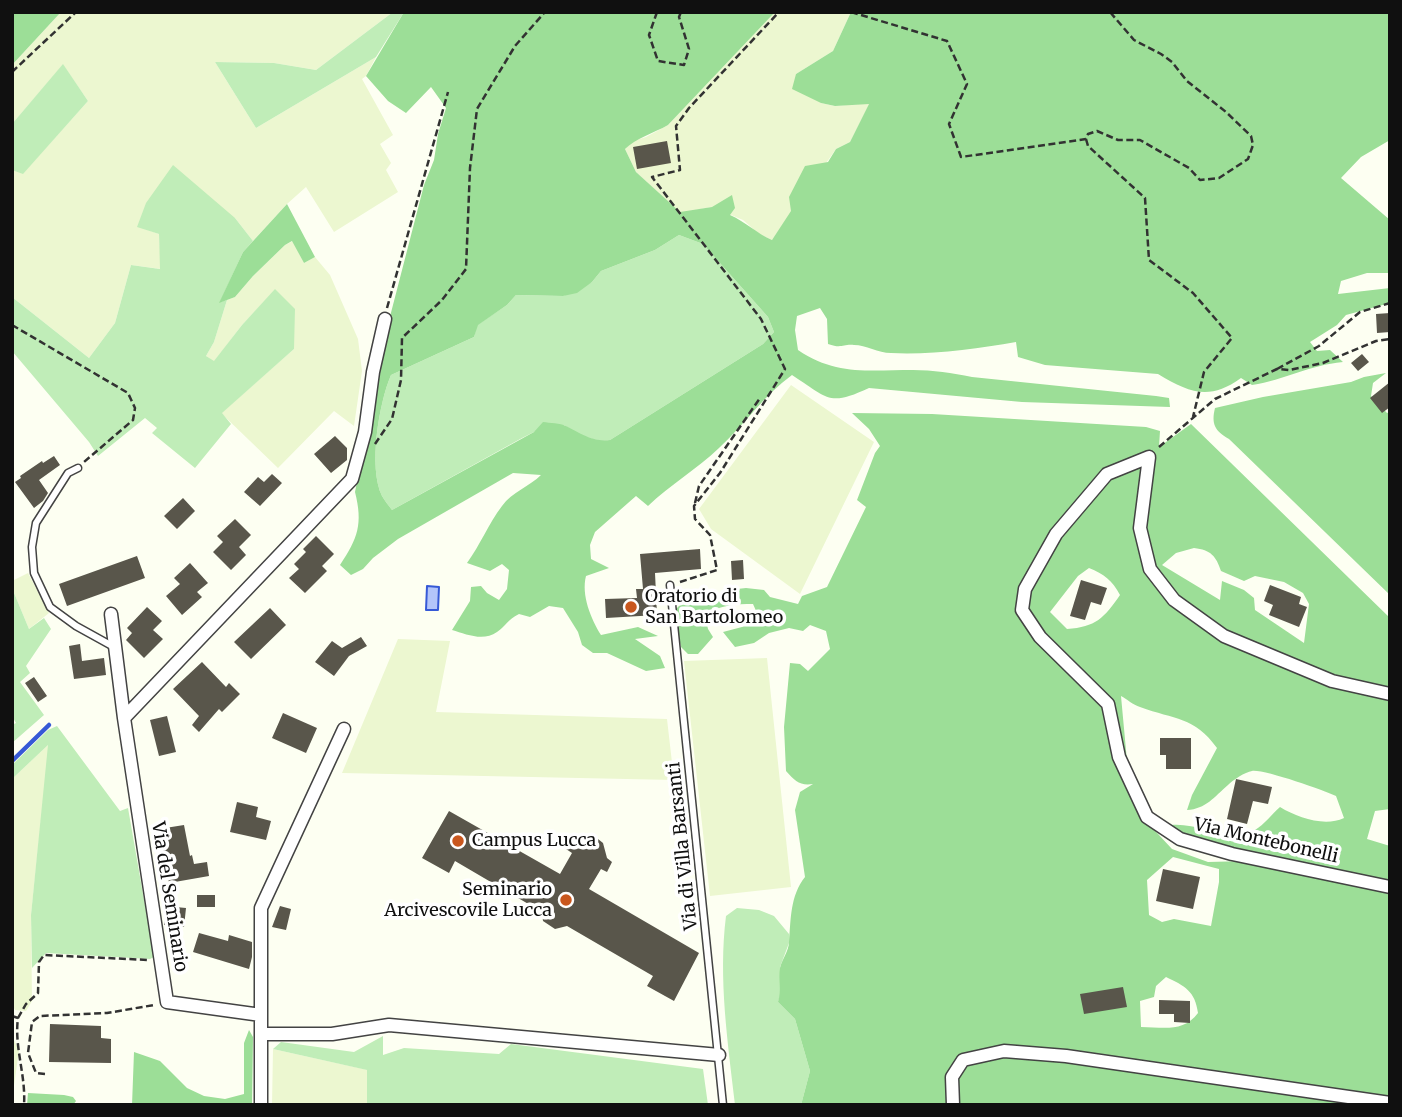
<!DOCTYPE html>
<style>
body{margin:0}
#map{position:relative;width:1402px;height:1117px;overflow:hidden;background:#fdfff2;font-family:Merriweather,serif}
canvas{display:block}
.frame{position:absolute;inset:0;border:14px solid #101010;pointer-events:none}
</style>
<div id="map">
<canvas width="1402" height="1117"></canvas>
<div class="frame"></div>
</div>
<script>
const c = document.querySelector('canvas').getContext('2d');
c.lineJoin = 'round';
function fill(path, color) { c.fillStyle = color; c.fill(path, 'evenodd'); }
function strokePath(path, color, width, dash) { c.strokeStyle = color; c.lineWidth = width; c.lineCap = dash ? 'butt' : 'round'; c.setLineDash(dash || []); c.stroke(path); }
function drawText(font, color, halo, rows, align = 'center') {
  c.font = font + ' Merriweather,serif'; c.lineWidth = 7; c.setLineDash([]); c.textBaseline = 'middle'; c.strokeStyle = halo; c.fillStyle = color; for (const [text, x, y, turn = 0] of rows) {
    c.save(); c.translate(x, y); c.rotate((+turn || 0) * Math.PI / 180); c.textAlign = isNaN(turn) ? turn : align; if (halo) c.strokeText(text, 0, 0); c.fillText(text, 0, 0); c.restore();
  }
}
const farmland = new Path2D(`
 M 61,12 L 393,12 L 316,70 L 274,63 L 215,62 L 256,128 L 376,57 L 366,76 L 362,79 L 393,135 L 380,144 L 391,163 L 386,170 L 398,192 L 334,232 L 306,187 L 287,204 L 253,241 L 235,218 L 137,226 L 159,234 L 161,269 L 131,265 L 115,323 L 89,358 L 12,297 L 12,170 L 23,173 L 88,101 L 63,65 L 12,124 L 12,65 Z
 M 775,12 L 851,12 L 833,51 L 796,74 L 821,103 L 835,106 L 870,103 L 850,142 L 836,149 L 772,240 L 759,234 L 743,220 L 712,207 L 680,213 L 636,172 L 625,149 L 633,141 L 646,137 L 668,125 Z
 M 293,241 L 304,263 L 315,257 L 330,275 L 358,339 L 362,371 L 354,426 L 334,411 L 278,468 L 221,413 L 294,349 L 275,290 L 242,325 L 214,362 L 206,356 L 214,342 L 227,300 L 235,297 L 253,276 L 285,245 Z
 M 791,385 L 874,442 L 800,594 L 711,529 L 699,509 Z
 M 28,573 L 49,613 L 29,629 L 12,588 L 12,581 Z
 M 398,639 L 450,641 L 436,712 L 667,719 L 674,780 L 342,773 Z
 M 767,658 L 791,887 L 710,896 L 684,661 Z
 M 49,744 L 31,915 L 32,1001 L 26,1011 L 15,1010 L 12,1004 L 12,779 Z
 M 12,1036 L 19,1050 L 12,1100 Z
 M 273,1049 L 368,1070 L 367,1105 L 272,1105 Z`);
const green = new Path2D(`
 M 393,12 L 404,12 L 376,57 L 256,128 L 215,62 L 274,63 L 316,70 Z
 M 63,64 L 88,101 L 23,174 L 12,170 L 12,124 Z
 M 173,165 L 235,218 L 253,241 L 243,252 L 220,302 L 227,300 L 214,342 L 206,356 L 214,361 L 242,325 L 275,289 L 295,309 L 294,349 L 222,413 L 231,424 L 195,468 L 152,433 L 157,428 L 145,418 L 98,456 L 89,442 L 12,351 L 12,297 L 89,358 L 115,323 L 131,265 L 160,269 L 159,234 L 137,227 L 146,203 Z
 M 679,235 L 703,244 L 768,317 L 774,332 L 763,344 L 610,440 C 592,442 579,435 564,425 L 534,432 L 522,438 L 392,510 C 389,506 385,501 382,496 C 368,467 379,403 391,375 L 474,337 L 477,325 L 507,305 L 516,295 L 563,296 L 592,282 L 601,271 L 655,250 Z
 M 12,588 L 29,629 L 44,618 L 51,629 L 26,666 L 30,673 L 20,682 L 44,715 L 12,743 L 12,725 L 16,723 L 12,716 Z
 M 57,726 L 120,811 L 128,808 L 154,957 L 150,959 L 46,953 L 32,968 L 31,915 L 48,745 L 12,779 L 12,765 L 48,730 Z
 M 737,908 L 759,910 L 774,916 L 789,934 L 789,943 L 780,967 L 781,993 L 778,1002 L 795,1019 L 810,1071 L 801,1105 L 735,1105 C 728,1043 718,979 726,916 Z
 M 383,1036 L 383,1055 L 404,1048 L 499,1054 L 511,1044 L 703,1069 L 708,1105 L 367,1105 L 367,1070 L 273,1049 L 281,1042 L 354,1052 Z`);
const forest = new Path2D(`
 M 12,12 L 61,12 L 12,65 Z
 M 404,12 L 775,12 L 668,125 C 654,133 636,138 625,149 L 636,172 L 680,212 L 712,207 L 732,195 L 735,208 L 730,215 C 746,222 756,233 772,240 L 791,211 L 789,197 L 805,166 L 828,162 L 836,149 L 850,142 L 869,104 L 835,106 L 821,103 L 792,89 L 796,74 L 833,51 L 851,12 L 1390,12 L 1390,140 L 1361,157 L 1341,178 L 1390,220 L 1390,273 L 1367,273 L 1341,281 L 1338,294 L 1390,288 L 1390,303 L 1346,315 L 1337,325 L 1310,342 L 1317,351 L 1330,350 L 1343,362 C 1309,365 1285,380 1252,385 L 1241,378 C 1209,401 1190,393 1158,374 L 1045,365 L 1018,357 L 1016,342 C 977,349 930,355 891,353 C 878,353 866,345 854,345 C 842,344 842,349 828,344 L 827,319 L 820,308 L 797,316 L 795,330 L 798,350 C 836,376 870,370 913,370 C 933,370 952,373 972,377 L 1156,396 L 1169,398 L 1170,407 L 1022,402 L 869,388 C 828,407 828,398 792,375 C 764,395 745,424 719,448 C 697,469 670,485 648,506 L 636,496 L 595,532 L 590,545 L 591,559 L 609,568 L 586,576 C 581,595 591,619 601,635 L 638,627 L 658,636 L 635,639 L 660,656 L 665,668 L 646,671 L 607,653 L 593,653 L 582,645 L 578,632 L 563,608 L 549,606 L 530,617 L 519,614 C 507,620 506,626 497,632 C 483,642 466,634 452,630 L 470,601 L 471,587 L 481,586 L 487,593 L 499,600 L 507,589 L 509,570 L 502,564 L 490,571 L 467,563 C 480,545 489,523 502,506 C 512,492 530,486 541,475 L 513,473 L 398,539 L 373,558 L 363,569 L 351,575 L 340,565 C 358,538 363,524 355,492 L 386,332 L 424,185 L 434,160 L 438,134 L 446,108 L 431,87 L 406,113 L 388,101 L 366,76 ZM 679,235 L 703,244 L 768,317 L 774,332 L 763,344 L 610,440 C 592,442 582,434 566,426 C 560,423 550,423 543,422 L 534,432 L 392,510 C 389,506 385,501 382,496 C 368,467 379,403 391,375 L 474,337 L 478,325 L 507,305 L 516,295 L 563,296 L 577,293 L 592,282 L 601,271 L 655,250 Z
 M 287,204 L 315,257 L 304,263 L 292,241 L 285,245 L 253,276 L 235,297 L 219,303 L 243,252 Z
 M 1386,373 L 1373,383 L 1371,396 L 1387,413 L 1390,412 L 1390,595 L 1229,439 C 1215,431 1211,424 1215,408 L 1263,397 L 1351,382 L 1364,377 Z
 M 852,413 L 932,414 L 1146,427 L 1160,431 L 1159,447 L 1191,424 L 1390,618 L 1390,809 L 1375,811 L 1367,839 L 1390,846 L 1390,1105 L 801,1105 L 810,1071 L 795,1019 L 778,1002 C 782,990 778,980 780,968 C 782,959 789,951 789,942 C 791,919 790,896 805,877 L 795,810 L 800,792 L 813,784 C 800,786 795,781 786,771 L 784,727 L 790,663 L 800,664 L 808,671 L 830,649 L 826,631 L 810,625 L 803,631 L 789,628 L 769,633 L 754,643 L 735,647 L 723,632 L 761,622 L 753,604 C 737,604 718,605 705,615 L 708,629 L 713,637 L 698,654 L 688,654 L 681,647 L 675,619 L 676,609 L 688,597 L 694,604 L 726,598 L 737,589 L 746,588 L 764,590 L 770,597 L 798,604 L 802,596 L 827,587 L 866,507 L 857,500 L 875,453 L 880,446 L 869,429 ZM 1194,548 C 1211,550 1216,556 1221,571 L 1244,581 L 1255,576 L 1284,582 L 1303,593 L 1309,604 L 1304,643 L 1255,610 L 1254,598 L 1244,590 L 1222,581 L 1220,600 L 1162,565 L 1176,553 ZM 1089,568 C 1104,574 1112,580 1120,595 C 1104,618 1096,627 1067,629 L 1050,612 L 1078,576 ZM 1121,696 C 1127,699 1133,705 1140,707 C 1175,720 1194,716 1217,748 L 1192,795 L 1187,810 C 1206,809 1214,797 1228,785 C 1233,780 1245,772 1252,771 C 1263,769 1323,790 1336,796 L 1344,818 C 1325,827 1298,818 1280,807 C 1272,814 1264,825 1255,830 C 1232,843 1197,822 1171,825 L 1179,836 L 1247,861 L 1208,862 L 1172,849 L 1146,821 L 1127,761 ZM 1173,857 L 1219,869 L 1219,882 L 1211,926 L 1174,919 L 1162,922 L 1149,915 L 1147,880 ZM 1166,977 C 1185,986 1195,991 1198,1013 C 1183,1033 1163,1027 1141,1027 L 1140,1001 L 1154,997 L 1156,986 Z
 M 249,1030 L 253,1037 L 252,1105 L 132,1105 L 134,1052 L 160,1061 L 187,1088 L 204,1096 L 225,1099 L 244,1094 L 244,1043 Z
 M 28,1093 L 64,1095 L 73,1097 L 76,1101 L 73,1105 L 27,1105 Z`);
const water = new Path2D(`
 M 427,586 L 439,587 L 438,610 L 426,610 Z`);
const stream = new Path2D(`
 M 12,761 L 49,725`);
const building = new Path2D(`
 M 667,141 L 671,163 L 637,169 L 633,147 Z
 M 1390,313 L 1390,332 L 1377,333 L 1376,314 Z
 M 1362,354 L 1369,362 L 1358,371 L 1351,363 Z
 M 1390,382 L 1390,407 L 1382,413 L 1370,398 Z
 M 335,436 L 347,448 L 347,460 L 331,473 L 314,454 Z
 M 54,456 L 60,465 L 39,480 L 48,493 L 43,501 L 34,508 L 15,482 L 21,478 L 20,476 L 42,461 L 43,463 Z
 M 272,474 L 282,483 L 260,506 L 244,492 L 258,477 L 264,482 Z
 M 183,498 L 195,511 L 177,529 L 164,516 Z
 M 235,519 L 251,535 L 239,547 L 246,555 L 231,570 L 213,552 L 223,542 L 217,536 Z
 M 316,536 L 334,554 L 322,566 L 327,571 L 305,593 L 289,578 L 299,569 L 294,564 L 306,552 L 303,549 Z
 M 700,549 L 701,569 L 655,573 L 657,615 L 606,618 L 605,599 L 637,598 L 636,589 L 643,589 L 640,554 Z
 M 137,556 L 145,578 L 67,606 L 59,584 Z
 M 743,560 L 744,579 L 732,580 L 731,561 Z
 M 190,563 L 208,583 L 197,592 L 202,597 L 182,615 L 166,596 L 180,584 L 174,578 Z
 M 1081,580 L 1107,588 L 1101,605 L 1091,602 L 1085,620 L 1070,616 Z
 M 1270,585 L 1301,597 L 1299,604 L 1307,607 L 1299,627 L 1269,615 L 1273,605 L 1264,601 Z
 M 147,607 L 162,621 L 153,630 L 163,639 L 144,658 L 126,640 L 132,633 L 127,628 Z
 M 270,608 L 286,625 L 251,659 L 234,642 Z
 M 361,637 L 367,646 L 349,656 L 334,676 L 315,662 L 332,641 L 342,648 Z
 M 80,644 L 82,661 L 104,658 L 106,675 L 74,679 L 69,646 Z
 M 202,662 L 226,687 L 229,683 L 240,694 L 222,712 L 219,709 L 199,732 L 192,725 L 199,716 L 173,689 Z
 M 34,677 L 47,696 L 38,702 L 25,683 Z
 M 283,713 L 317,728 L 306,753 L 272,738 Z
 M 167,716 L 176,752 L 159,756 L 150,720 Z
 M 1160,738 L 1191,738 L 1191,769 L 1166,769 L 1166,755 L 1160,755 Z
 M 1236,779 L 1272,787 L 1268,804 L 1253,801 L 1247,824 L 1227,819 Z
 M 237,802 L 258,807 L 256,817 L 271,821 L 266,840 L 230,832 Z
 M 449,811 L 560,874 L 572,853 L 566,849 L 572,839 L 582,843 L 593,838 L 598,839 L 603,843 L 607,858 L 612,862 L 607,872 L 601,869 L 589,889 L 699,953 L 674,1001 L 647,986 L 653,976 L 567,926 L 555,929 L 543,921 L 542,912 L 455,861 L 449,873 L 422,858 Z
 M 184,825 L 190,856 L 192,855 L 194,864 L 207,862 L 209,876 L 169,883 L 159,829 Z
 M 1163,869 L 1200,877 L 1193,909 L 1156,901 Z
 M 197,895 L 215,895 L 215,907 L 197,907 Z
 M 165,906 L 186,908 L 184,927 L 164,925 Z
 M 280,906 L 291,909 L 286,930 L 272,927 Z
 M 199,933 L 228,941 L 229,935 L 252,942 L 252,957 L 249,969 L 193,952 Z
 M 1123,987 L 1127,1007 L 1084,1014 L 1080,994 Z
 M 1159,1000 L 1190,1001 L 1190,1023 L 1174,1022 L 1174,1014 L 1159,1014 Z
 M 50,1024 L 101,1026 L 101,1038 L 111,1039 L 111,1063 L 49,1062 Z`);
const path = new Path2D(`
 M 657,12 L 649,35 L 658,61 L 684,65 L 689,49 L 679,17 L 681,12
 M 851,12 L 947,41 L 967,84 L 949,124 L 961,157 L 1086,139 L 1088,134 L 1097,131 L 1118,140 L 1140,140 L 1189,168 L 1200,180 L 1219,178 L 1248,159 L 1253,145 L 1251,136 L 1226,112 L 1187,81 L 1172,62 L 1161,54 L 1134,40 L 1110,12
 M 12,72 L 76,12
 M 1086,139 L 1088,146 L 1145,198 L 1149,260 L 1193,293 L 1232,338 L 1204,372 L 1193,417
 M 387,308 L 448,92
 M 12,325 L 128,393 L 135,408 L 133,420 L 84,462
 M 1277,369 L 1319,346 L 1360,312 L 1390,303
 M 375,444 L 392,419 L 401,380 L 402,338 L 442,300 L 466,269 L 470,168 L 477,109 L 515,46 L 545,12
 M 1159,447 L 1215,399 L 1277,369 L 1289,370 L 1323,363 L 1376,341 L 1390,339
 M 695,503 L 699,486 L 760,398
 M 680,582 L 717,570 L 710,535 L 695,519 L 694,506 L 720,473 L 785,369 L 761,319 L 652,177 L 680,170 L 676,126 L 689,108 L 779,12
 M 12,1016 L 18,1018 C 14,1047 26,1075 24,1105
 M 18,1018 L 26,1004 L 38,993 L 39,962 L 44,955 L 149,960
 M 45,1074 L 36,1073 L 28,1053 L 32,1022 L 40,1016 L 107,1013 L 154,1005`);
const service = new Path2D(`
 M 78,468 L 68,473 L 36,523 L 32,547 L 34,573 L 50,607 L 76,626 L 114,647
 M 670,585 L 723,1105`);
const minor = new Path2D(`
 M 111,614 L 124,718 L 167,1002 L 261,1015 L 261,1105
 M 1390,694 L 1332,681 L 1224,636 L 1174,600 L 1150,569 L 1140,528 L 1149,457 L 1107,474 L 1056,534 L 1025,589 L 1022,610 L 1040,637 L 1108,704 L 1119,757 L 1147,817 L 1180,839 L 1232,854 L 1390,887
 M 124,718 L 352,479 L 365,432 L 373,372 L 385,319
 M 261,1015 L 261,908 L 344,729
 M 261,1034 L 332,1034 L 389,1025 L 719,1055
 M 953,1105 L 952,1077 L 963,1060 L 1004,1051 L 1066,1056 L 1390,1103`);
const markers = [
 [631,607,7,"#c9571e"],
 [458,841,7,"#c9571e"],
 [566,900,7,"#c9571e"]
];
const poiNames = [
 ["Oratorio di",645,597],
 ["San Bartolomeo",645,618],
 ["Campus Lucca",472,841],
 ["Seminario",552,890,"right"],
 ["Arcivescovile Lucca",552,911,"right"]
];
const streetNames = [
 ["Via Montebonelli",1266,841,13],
 ["Via di Villa Barsanti",683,846,-96],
 ["Via del Seminario",169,897,81]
];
fill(farmland, '#ecf7d0');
fill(green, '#c0edb8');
fill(forest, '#9cde97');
fill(water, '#b3c5fa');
strokePath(water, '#3659d6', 2);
strokePath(stream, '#3659d6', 4.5);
fill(building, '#59564b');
strokePath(service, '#434343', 9);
strokePath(minor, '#434343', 15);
strokePath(path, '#323232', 2.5, [7, 3.5]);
strokePath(service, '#fff', 6);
strokePath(minor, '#fff', 12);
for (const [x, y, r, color] of markers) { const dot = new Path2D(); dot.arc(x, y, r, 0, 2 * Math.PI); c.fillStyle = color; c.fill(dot); strokePath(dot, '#fff', 2.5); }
drawText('18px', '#101010', '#fff', poiNames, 'left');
drawText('18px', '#101010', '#fff', streetNames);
</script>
